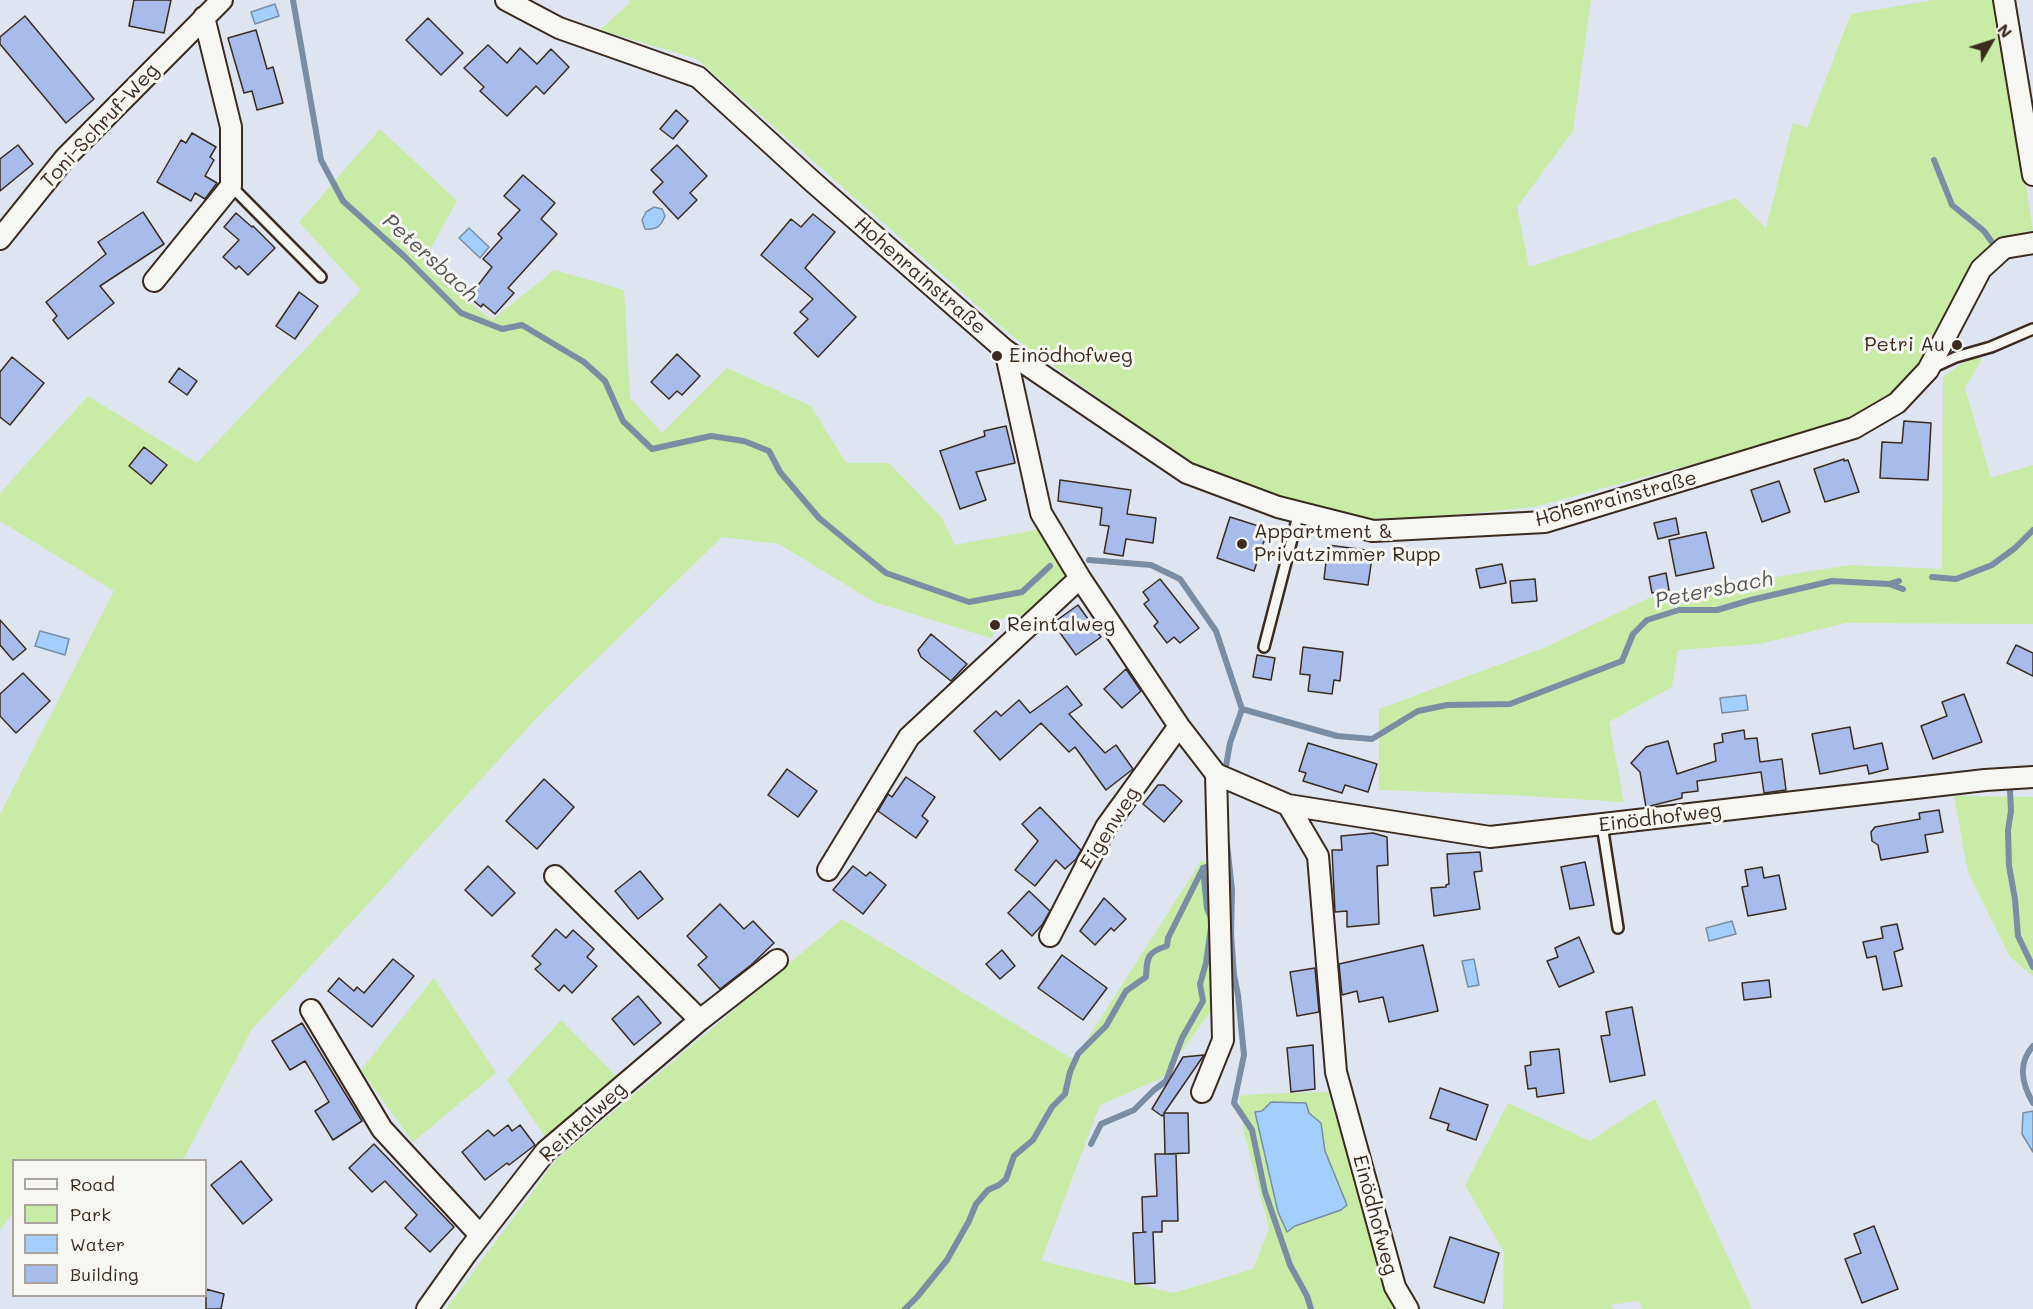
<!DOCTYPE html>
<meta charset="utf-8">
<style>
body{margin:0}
#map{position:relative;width:2033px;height:1309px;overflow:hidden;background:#dee5f0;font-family:Mali,sans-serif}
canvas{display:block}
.legend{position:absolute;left:12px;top:1159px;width:195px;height:138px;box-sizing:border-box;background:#f6f6f2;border:2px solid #aba49d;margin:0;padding:8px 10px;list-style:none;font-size:18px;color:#3b2a1e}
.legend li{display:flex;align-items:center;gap:12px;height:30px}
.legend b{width:30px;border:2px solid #aba49d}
.north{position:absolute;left:1961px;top:12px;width:60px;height:60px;-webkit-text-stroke:4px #f6f6f2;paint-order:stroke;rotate:51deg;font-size:16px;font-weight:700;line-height:24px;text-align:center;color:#3b2a1e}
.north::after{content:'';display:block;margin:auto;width:21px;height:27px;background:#3b2a1e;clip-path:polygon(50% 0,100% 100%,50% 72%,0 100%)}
</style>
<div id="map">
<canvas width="2033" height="1309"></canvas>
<ul class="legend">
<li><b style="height:8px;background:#f6f6f2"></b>Road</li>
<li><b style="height:16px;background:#c8eba5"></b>Park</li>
<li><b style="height:16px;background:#a2cffd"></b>Water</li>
<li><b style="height:16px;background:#a7bcea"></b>Building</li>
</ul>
<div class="north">N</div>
</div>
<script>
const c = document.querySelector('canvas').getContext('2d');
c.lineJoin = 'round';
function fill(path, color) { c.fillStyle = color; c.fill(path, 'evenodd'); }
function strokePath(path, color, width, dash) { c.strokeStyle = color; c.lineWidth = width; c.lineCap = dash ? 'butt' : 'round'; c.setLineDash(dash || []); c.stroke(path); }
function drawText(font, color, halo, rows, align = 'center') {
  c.font = font + ' Mali,sans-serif'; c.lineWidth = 6; c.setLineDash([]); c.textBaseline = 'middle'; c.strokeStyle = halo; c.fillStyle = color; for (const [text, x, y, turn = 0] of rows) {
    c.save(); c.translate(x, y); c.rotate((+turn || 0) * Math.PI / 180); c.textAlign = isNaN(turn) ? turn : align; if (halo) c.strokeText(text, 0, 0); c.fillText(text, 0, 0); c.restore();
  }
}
const green = new Path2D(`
 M 629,0 L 1591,0 L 1573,131 L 1517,207 L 1529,267 L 1736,198 L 1766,228 L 1793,123 L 1807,128 L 1851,14 L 1934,0 L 1996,0 L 2033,230 L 2001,239 L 1976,262 L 1922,368 L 1893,396 L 1841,424 L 1534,507 L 1375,523 L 1280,498 L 1190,463 L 1013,337 L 697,59 L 600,30 L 631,2 Z
 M 380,129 L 457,201 L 427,255 L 465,299 L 492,320 L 554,270 L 624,290 L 630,398 L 662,433 L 727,368 L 811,406 L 846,463 L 889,463 L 941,517 L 955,545 L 1041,529 L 1070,578 L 1030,619 L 996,619 L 990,625 L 994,634 L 991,638 L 874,602 L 779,544 L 722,537 L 542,712 L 359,914 L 252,1029 L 183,1160 L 14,1160 L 13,1212 L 0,1230 L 0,814 L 114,591 L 0,521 L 0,493 L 88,396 L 197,463 L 361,290 L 299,222 Z
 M 1980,356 L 1981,361 L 1965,388 L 1991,478 L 2033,465 L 2033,624 L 1845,623 L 1760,644 L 1678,650 L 1672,687 L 1609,722 L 1624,802 L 1510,795 L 1379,790 L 1379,709 L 1544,648 L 1649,598 L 1849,565 L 1942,569 L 1943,377 L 1961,364 Z
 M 1954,796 L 2033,797 L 2033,976 L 2010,957 L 1968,872 Z
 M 1201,861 L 1219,864 L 1221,947 L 1211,1011 L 1162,1078 L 1100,1105 L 1041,1261 L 1173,1293 L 1253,1269 L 1269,1229 L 1244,1133 L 1239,1096 L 1259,1094 L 1328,1092 L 1389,1293 L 1398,1309 L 446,1309 L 556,1160 L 842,919 L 1074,1060 ZM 1306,1103 L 1309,1113 L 1321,1124 L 1324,1151 L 1347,1205 L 1341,1210 L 1295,1226 L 1287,1231 L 1278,1212 L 1255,1112 Z
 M 434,978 L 496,1073 L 413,1142 L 361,1070 Z
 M 561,1020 L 619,1079 L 546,1138 L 507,1080 Z
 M 1655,1099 L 1752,1309 L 1643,1309 L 1639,1301 L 1610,1305 L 1614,1309 L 1503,1309 L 1504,1252 L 1465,1185 L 1508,1103 L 1590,1141 Z`);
const water = new Path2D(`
 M 275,4 L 279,16 L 255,24 L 251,12 Z
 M 654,207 L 662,209 L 665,216 C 661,226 657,230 645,229 L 642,220 L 646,212 Z
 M 469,228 L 489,247 L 480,258 L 459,238 Z
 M 40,631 L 69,639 L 65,655 L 35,646 Z
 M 1746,695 L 1748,710 L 1722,713 L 1720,698 Z
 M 1732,921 L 1736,934 L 1709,941 L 1706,928 Z
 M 1474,959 L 1479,985 L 1468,987 L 1462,961 Z
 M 1271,1102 L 1306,1103 L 1309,1113 L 1321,1123 L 1325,1151 L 1347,1205 L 1341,1210 L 1295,1226 L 1287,1232 L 1278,1212 L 1255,1112 L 1262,1111 Z
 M 2033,1111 L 2033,1152 L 2022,1134 L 2023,1113 Z`);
const stream = new Path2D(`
 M 293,0 L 321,160 L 343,201 L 404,256 L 461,313 L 502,329 L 522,325 L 584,362 L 605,381 L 623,421 L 652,449 L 711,436 L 744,441 L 769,451 L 780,472 L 819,518 L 886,573 L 969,602 L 1022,592 L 1050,566
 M 1934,160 L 1952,205 L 1984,231 L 1994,245
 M 1089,560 L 1151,565 L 1180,579 L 1216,631 L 1242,709 L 1337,736 L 1372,739 L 1418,711 L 1447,705 L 1510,704 L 1622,661 L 1633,634 L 1647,620 L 1679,610 L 1717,610 L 1751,600 L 1832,581 L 1889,584 L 1899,581
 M 1932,577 L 1956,579 L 1992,565 L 2015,548 L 2033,530
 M 1889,584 L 1903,589
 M 1226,766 L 1230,743 L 1242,709
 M 2010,790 L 2011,811 L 2008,830 L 2009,866 L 2015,899 L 2018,936 L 2033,967
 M 1227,844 L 1232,890 L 1231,934 L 1234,975 L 1238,995 L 1244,1055 L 1234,1103 L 1252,1130 L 1265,1192 L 1290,1265 L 1307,1296 L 1311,1309
 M 2033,1046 C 2017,1064 2022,1084 2033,1103
 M 1091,1144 L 1101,1124 L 1134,1110 L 1154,1090 L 1166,1081 L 1182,1038 L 1203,1001 L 1200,984 L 1206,963 L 1212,920 L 1207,908 L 1203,868
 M 905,1309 L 917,1297 L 947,1260 L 969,1221 L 976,1204 L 988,1190 L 999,1185 L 1006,1179 L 1014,1156 L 1033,1140 L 1052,1107 L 1065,1094 L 1070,1072 L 1078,1054 L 1106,1026 L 1126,991 L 1146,977 C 1147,957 1147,952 1167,946 L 1168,938 L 1203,868 L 1210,866`);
const building = new Path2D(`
 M 134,0 L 171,0 L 164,33 L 129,26 Z
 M 25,16 L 94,99 L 66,123 L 0,44 L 0,37 Z
 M 428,18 L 463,53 L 441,75 L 406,40 Z
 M 256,30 L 267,69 L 273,67 L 283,103 L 257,110 L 252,91 L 244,93 L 228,38 Z
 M 488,45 L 507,63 L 520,48 L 537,64 L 551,49 L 569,67 L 544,94 L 536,86 L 507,116 L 480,91 L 484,87 L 464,68 Z
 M 676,110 L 688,121 L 673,139 L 660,129 Z
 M 192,133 L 216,147 L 210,157 L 214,160 L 205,176 L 217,183 L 205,199 L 195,193 L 191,201 L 157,182 L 181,140 L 186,143 Z
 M 18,145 L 33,164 L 0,191 L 0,159 Z
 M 677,145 L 707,176 L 690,193 L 697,200 L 678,219 L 653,192 L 663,182 L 651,170 Z
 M 523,175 L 555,203 L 541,219 L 557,234 L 508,288 L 514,293 L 495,314 L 483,304 L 481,307 L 469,297 L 492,267 L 483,259 L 502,238 L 498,234 L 520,210 L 504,196 Z
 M 143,212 L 164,244 L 100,286 L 114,303 L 68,339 L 53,320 L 57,316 L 46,302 L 106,254 L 98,242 Z
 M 236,213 L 252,227 L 253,226 L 275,248 L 248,275 L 239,266 L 236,269 L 223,257 L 239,240 L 224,227 Z
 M 813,214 L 835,232 L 805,268 L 856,317 L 818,357 L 794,333 L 808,319 L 800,312 L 813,299 L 761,255 L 791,219 L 801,227 Z
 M 299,292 L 318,306 L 295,339 L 276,326 Z
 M 677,354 L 700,376 L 682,395 L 677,391 L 669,399 L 651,382 Z
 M 12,357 L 44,383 L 10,425 L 0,417 L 0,372 Z
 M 179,368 L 197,381 L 187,395 L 169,382 Z
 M 1904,421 L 1931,423 L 1928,480 L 1880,478 L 1882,442 L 1902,443 Z
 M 1006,426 L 1015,463 L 976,472 L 986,500 L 960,509 L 940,451 L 985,436 L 984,431 Z
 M 144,447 L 167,465 L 151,484 L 129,466 Z
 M 1844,459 L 1844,461 L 1848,460 L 1859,492 L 1825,502 L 1814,469 Z
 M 1060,480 L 1131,490 L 1127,514 L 1156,518 L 1153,543 L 1126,539 L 1123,556 L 1104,553 L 1109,526 L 1100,525 L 1102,508 L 1058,501 Z
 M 1779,481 L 1790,512 L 1762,522 L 1751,490 Z
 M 1230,517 L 1268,529 L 1254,571 L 1217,558 Z
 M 1676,518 L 1679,534 L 1658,539 L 1654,523 Z
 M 1706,532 L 1714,568 L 1676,576 L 1669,540 Z
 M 1328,545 L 1373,551 L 1368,585 L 1324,579 Z
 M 1502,564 L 1506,583 L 1480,588 L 1476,569 Z
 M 1666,573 L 1669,590 L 1652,593 L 1649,577 Z
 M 1160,579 L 1199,628 L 1180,643 L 1174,637 L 1167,643 L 1154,626 L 1158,622 L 1144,604 L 1149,600 L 1143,592 Z
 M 1535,579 L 1537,601 L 1512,603 L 1510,581 Z
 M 1078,605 L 1101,637 L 1076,655 L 1053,623 Z
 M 0,620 L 26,649 L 13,660 L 0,645 Z
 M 931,634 L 967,664 L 951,681 L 921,657 L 918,650 Z
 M 2016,645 L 2033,653 L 2033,676 L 2007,663 Z
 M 1303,647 L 1343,652 L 1340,681 L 1334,680 L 1332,694 L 1308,691 L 1310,675 L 1300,674 Z
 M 1257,655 L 1275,658 L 1271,680 L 1253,677 Z
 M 1126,669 L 1141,691 L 1122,708 L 1104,689 Z
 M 23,673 L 50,701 L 16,733 L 0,716 L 0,694 Z
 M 1067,686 L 1082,705 L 1069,714 L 1105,753 L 1116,745 L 1133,769 L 1106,790 L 1075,747 L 1069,752 L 1041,723 L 1000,760 L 974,731 L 996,711 L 1001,716 L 1019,700 L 1030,713 Z
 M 1964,694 L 1982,742 L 1933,759 L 1921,726 L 1947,716 L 1942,702 Z
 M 1850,727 L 1854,749 L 1882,743 L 1888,769 L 1869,774 L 1867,765 L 1820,774 L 1812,734 Z
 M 1744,730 L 1745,739 L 1757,738 L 1760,762 L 1782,759 L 1786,790 L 1764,793 L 1761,772 L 1697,781 L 1698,791 L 1682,793 L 1682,798 L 1646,807 L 1640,772 L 1631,763 L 1646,747 L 1668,741 L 1677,774 L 1716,761 L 1714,744 L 1723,742 L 1722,734 Z
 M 1308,743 L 1377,764 L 1368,792 L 1345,785 L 1342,793 L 1303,781 L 1306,773 L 1299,771 Z
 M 787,769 L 817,791 L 798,817 L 768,795 Z
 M 906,777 L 935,797 L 922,816 L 928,821 L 916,838 L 878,811 L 888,794 L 892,797 Z
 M 544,779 L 574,807 L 537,849 L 506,821 Z
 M 1158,785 L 1164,785 L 1182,801 L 1164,822 L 1143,804 Z
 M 1040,807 L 1081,850 L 1076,859 L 1065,869 L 1056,860 L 1035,886 L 1015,870 L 1038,841 L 1022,824 Z
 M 1939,810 L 1943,832 L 1925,835 L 1928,852 L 1881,860 L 1878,845 L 1872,841 L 1871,832 L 1875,827 L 1920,819 L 1919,813 Z
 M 1373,833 L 1387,837 L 1388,865 L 1377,866 L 1379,924 L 1347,927 L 1347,911 L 1335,912 L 1332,850 L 1342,850 L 1341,836 Z
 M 1480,852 L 1482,871 L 1474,872 L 1480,909 L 1434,916 L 1431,888 L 1446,887 L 1446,885 L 1449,884 L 1447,854 Z
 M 1585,862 L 1594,905 L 1570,909 L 1561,867 Z
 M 488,866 L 515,893 L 492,916 L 465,890 Z
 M 853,866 L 866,876 L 870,872 L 886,885 L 863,914 L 833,890 Z
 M 1762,867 L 1764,878 L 1779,875 L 1786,909 L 1748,916 L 1742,887 L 1748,886 L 1745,870 Z
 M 640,871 L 663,899 L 638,919 L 615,891 Z
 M 1029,891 L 1050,911 L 1042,925 L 1032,936 L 1008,913 Z
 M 1104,898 L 1126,919 L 1114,931 L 1111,928 L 1095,945 L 1080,931 Z
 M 720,904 L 744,929 L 753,921 L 774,943 L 751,965 L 720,989 L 698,965 L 707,957 L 687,936 Z
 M 1897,924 L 1903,949 L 1894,952 L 1902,986 L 1883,990 L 1876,956 L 1867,958 L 1863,942 L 1883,938 L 1881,927 Z
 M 556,929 L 566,938 L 573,930 L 594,949 L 587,957 L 597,966 L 572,993 L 564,985 L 559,991 L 535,969 L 541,964 L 532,956 Z
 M 1579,937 L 1594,972 L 1559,987 L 1547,961 L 1558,957 L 1555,948 Z
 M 1423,945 L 1438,1011 L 1389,1022 L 1383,997 L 1359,1002 L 1357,991 L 1342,995 L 1339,964 Z
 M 1002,950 L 1015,966 L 1000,979 L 986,964 Z
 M 1062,955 L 1107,988 L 1083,1020 L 1038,988 Z
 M 393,959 L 414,976 L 372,1027 L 328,991 L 339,978 L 354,991 L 357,987 L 364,993 Z
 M 1315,968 L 1319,1012 L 1297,1016 L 1290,972 Z
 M 1769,980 L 1771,997 L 1744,1000 L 1742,983 Z
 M 638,996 L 661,1023 L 634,1045 L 612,1019 Z
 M 1632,1007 L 1645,1075 L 1610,1082 L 1601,1036 L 1610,1035 L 1606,1012 Z
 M 302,1023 L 362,1121 L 333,1140 L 315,1111 L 329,1102 L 317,1081 L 305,1061 L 290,1070 L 272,1041 Z
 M 1313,1045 L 1315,1089 L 1291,1092 L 1287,1048 Z
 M 1559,1049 L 1564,1093 L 1537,1097 L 1536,1088 L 1528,1089 L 1525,1066 L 1531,1065 L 1530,1052 Z
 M 1204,1055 L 1164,1113 L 1188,1113 L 1189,1153 L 1165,1154 L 1164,1114 L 1162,1116 L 1152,1109 L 1183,1057 Z
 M 1440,1088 L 1488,1105 L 1476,1140 L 1447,1130 L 1449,1124 L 1430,1118 Z
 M 508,1125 L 512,1131 L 520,1125 L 535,1145 L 509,1165 L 507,1163 L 485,1180 L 462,1152 L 488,1130 L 494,1136 Z
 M 374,1144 L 454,1227 L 430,1252 L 405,1228 L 417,1215 L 385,1181 L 372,1192 L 349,1168 Z
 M 1155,1154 L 1176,1154 L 1178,1221 L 1162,1221 L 1162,1232 L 1153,1232 L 1155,1283 L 1135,1284 L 1133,1233 L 1146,1232 L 1143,1232 L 1142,1197 L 1157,1196 Z
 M 241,1161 L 272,1200 L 243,1224 L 211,1185 Z
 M 1874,1226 L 1898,1289 L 1862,1303 L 1845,1259 L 1861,1253 L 1854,1234 Z
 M 1450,1237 L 1499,1253 L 1484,1303 L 1434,1287 Z
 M 206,1289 L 224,1294 L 221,1309 L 206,1309 Z`);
const service = new Path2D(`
 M 231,186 L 321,277
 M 1932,368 L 1956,357 L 1991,347 L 2033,329
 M 1264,647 L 1299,512
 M 1602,825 L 1618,928`);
const minor = new Path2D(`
 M 506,0 L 559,28 L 698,77 L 813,182 L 1005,350 L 1187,473 L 1278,507 L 1373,531 L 1545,522 L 1854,428 L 1897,403 L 1928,370 L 1981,269 L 2004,248 L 2033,243
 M 2004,0 L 2033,175
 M 0,239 L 65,158 L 222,0
 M 154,281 L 231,186 L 231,127 L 204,17
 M 1005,350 L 1041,513 L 1080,578 L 1179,726 L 1216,774 L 1288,805 L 1490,837 L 1985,780 L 2033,777
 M 1288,805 L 1318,856 L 1336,1072 L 1395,1287 L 1408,1309
 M 828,870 L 909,737 L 1080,578
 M 555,876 L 700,1020
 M 1050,936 L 1106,827 L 1179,726
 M 311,1010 L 382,1129 L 480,1235
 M 1202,1092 L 1223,1040 L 1216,774
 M 427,1309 L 466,1254 L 546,1151 L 700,1020 L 777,960`);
const markers = [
 [1957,345,6,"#3b2a1e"],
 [997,356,6,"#3b2a1e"],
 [1242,544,6,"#3b2a1e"],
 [995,625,6,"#3b2a1e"]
];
const streetNames = [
 ["Toni-Schruf-Weg",100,126,-47],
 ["Hohenrainstraße",920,276,41],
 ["Hohenrainstraße",1616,499,-15],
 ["Einödhofweg",1660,818,-7],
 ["Eigenweg",1110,828,-58],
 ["Reintalweg",583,1122,-42],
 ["Einödhofweg",1375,1215,75]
];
const poiNames = [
 ["Petri Au",1945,345,"right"],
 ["Einödhofweg",1009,356],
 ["Appartment &",1254,532],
 ["Privatzimmer Rupp",1254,555],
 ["Reintalweg",1007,625]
];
const waterNames = [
 ["Petersbach",430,258,42],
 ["Petersbach",1714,590,-11]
];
fill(green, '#c8eba5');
fill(water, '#a2cffd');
strokePath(water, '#798da4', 1.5);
strokePath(stream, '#798da4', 6);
fill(building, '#a7bcea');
strokePath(building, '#3b2a1e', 1.5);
strokePath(service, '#3b2a1e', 14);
strokePath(minor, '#3b2a1e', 24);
strokePath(service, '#f6f6f2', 9);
strokePath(minor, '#f6f6f2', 20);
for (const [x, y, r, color] of markers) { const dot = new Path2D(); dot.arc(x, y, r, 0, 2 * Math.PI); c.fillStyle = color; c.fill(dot); strokePath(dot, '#f6f6f2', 2); }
drawText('20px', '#3b2a1e', '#f6f6f2', streetNames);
drawText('20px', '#3b2a1e', '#f6f6f2', poiNames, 'left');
drawText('italic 21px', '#555356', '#f6f6f2', waterNames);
</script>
